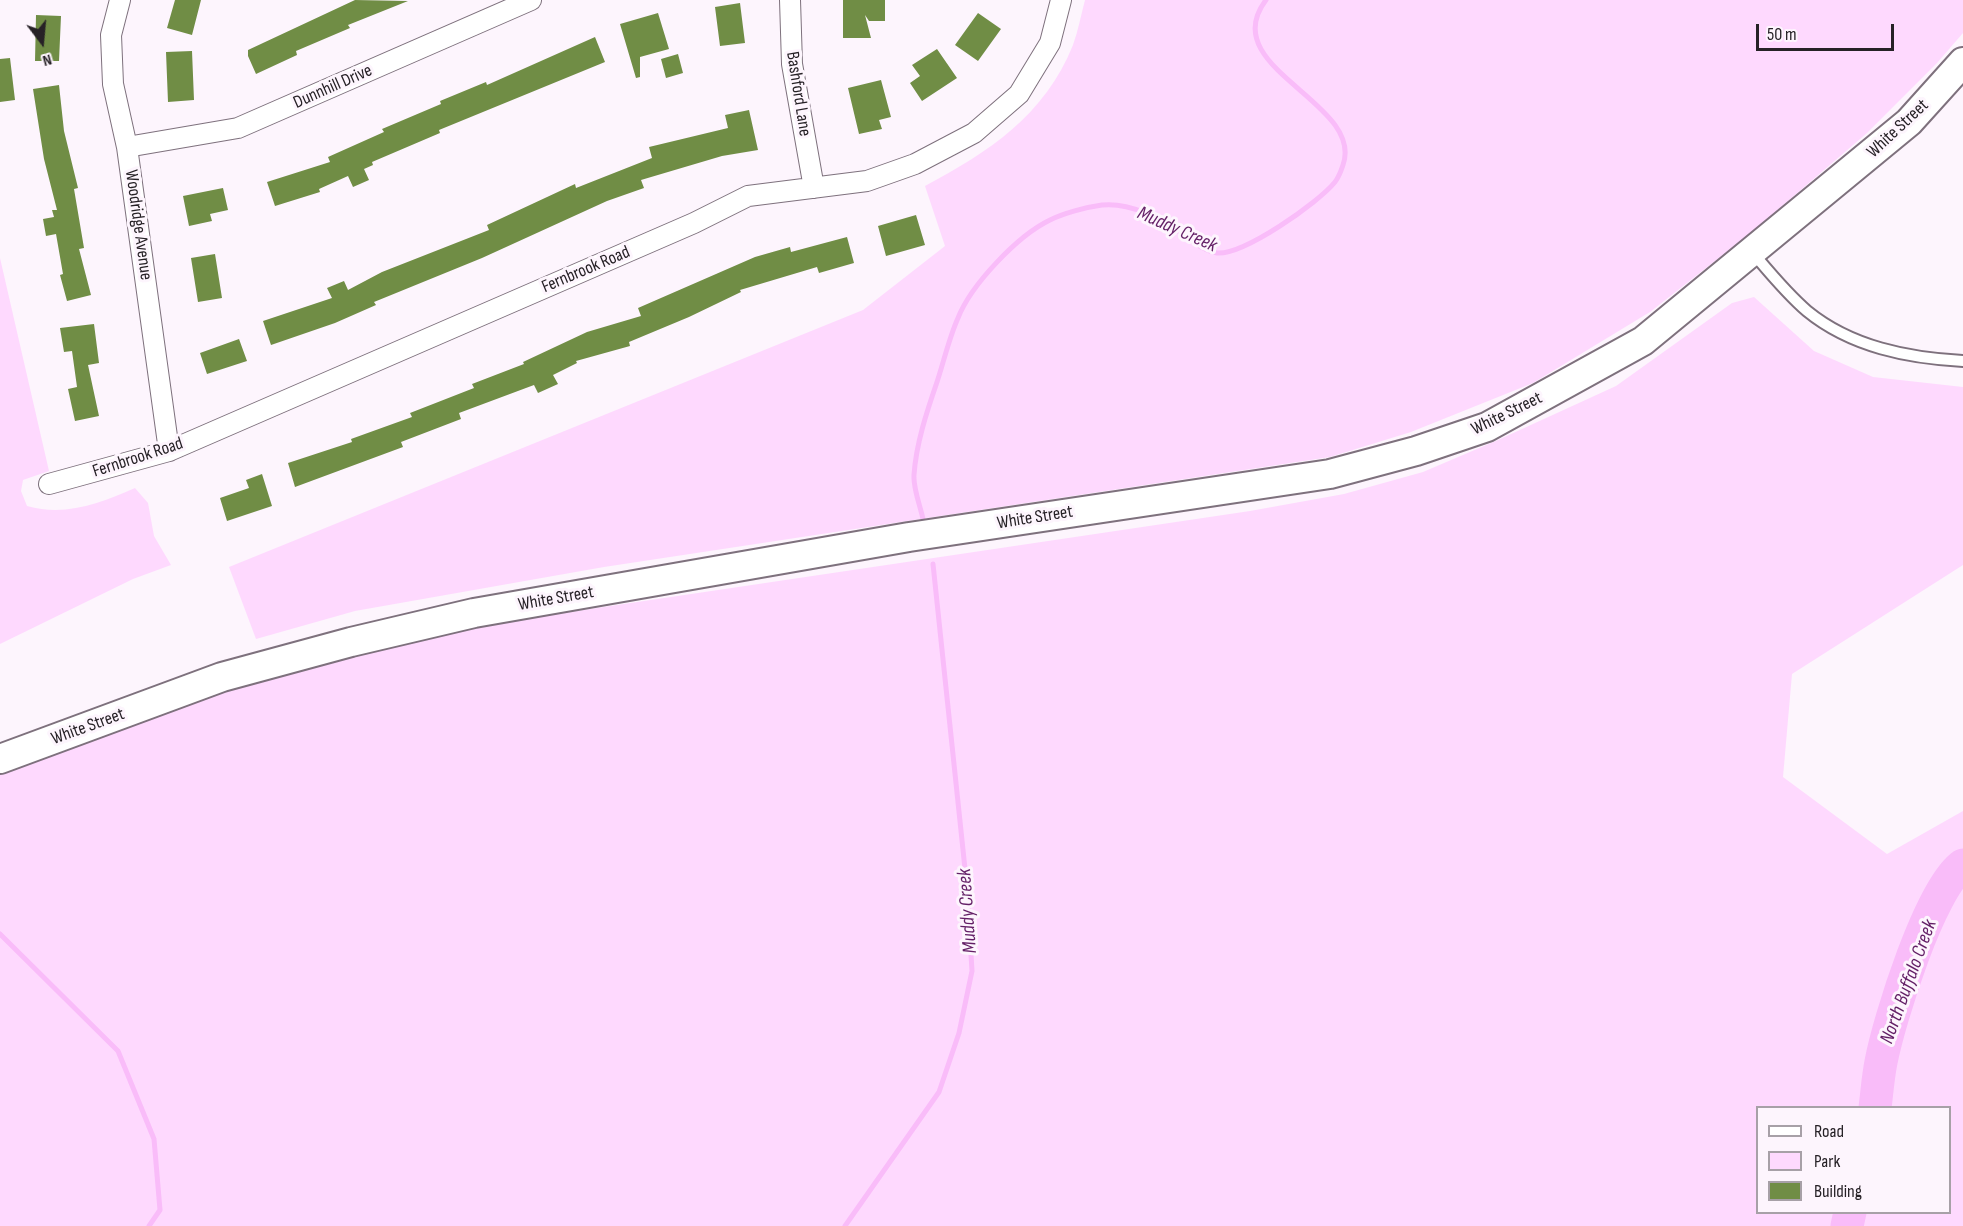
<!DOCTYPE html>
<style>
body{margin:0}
#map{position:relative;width:1963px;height:1226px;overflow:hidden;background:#fdf5fd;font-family:"Sofia Sans Condensed",sans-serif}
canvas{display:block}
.legend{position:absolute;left:1756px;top:1106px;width:195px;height:108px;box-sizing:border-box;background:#fdf5fd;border:2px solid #a7a0a7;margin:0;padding:8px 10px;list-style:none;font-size:18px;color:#262126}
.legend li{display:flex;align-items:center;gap:12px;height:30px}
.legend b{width:30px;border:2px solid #a7a0a7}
.north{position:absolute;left:12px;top:12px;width:60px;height:60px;-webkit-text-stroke:4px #fdf5fd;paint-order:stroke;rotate:164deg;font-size:16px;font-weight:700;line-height:24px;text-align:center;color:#262126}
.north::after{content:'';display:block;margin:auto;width:21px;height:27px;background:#262126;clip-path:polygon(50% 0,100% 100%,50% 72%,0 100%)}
.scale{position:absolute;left:1756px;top:24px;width:138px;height:27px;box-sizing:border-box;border:3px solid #262126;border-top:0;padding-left:8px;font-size:18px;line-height:21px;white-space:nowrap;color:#262126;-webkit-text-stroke:4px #fdf5fd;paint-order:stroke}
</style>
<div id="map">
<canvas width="1963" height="1226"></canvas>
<ul class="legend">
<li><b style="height:8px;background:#fff"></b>Road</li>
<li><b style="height:16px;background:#fed9fe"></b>Park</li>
<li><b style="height:16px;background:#708d45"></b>Building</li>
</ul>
<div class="north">N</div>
<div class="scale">50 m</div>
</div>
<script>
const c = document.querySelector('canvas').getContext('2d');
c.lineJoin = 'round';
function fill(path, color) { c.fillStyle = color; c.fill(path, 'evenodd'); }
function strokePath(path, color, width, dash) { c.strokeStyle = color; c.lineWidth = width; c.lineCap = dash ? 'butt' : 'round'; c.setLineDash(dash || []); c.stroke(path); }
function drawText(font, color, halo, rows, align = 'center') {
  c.font = font + ' "Sofia Sans Condensed",sans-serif'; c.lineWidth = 6; c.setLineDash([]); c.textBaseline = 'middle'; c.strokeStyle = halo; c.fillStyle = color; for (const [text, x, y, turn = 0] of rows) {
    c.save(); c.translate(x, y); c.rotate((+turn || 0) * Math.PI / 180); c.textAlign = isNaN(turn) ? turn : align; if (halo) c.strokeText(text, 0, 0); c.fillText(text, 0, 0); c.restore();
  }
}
const green = new Path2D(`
 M 1085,0 L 1963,0 L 1963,33 L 1937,63 L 1867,133 L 1752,232 L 1650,312 L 1533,383 L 1411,432 L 1330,457 L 604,567 L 355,611 L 256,639 L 229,567 L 863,310 L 945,246 L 925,186 C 989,152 1045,115 1073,45 C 1078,31 1081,15 1085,0 Z
 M 0,258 L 49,471 L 23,480 L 21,491 L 27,506 C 66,517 100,503 135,488 L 148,503 L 154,536 L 171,565 L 133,579 L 0,644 Z
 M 1754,297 L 1814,351 L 1873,377 L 1963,387 L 1963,565 L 1792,674 L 1783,777 L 1887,854 L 1963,811 L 1963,1226 L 0,1226 L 0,770 L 188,697 L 442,631 L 1250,511 L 1344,494 L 1423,472 L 1498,440 L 1616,386 L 1732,303 ZM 1758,1108 L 1950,1108 L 1950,1212 L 1758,1212 Z`);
const stream = new Path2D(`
 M 923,519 C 920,505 913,488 914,475 C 916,444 927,411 937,382 C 944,361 949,338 958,318 C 971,285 1017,236 1050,220 C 1064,213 1087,207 1102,205 C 1131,202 1163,220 1185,236 C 1194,242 1206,252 1217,253 C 1244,255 1318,203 1335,182 C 1339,177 1341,171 1343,165 C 1365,102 1214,68 1266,0
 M 0,934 L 118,1051 L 154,1139 L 160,1210 L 149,1226
 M 845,1226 L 939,1092 L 959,1033 L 972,971 L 967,888 L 933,564`);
const river = new Path2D(`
 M 1875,1108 C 1877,1092 1878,1077 1881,1062 C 1889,1020 1930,888 1963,865
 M 1847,1226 L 1850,1212`);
const building = new Path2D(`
 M 175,0 L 201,0 L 192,35 L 167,28 Z
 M 355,0 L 408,1 L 348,25 L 350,28 L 296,51 L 297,55 L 256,74 L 248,56 L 248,50 Z
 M 843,0 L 885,0 L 885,21 L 869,21 L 865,15 L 871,38 L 843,38 Z
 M 740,3 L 745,43 L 720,46 L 715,7 Z
 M 658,13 L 669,49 L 640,57 L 640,77 L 636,78 L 620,24 Z
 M 978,13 L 1001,29 L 978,61 L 955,45 Z
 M 36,15 L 61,16 L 59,61 L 35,61 Z
 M 595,37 L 605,62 L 439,130 L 440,133 L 372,162 L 373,165 L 364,169 L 369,180 L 353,187 L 348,176 L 319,189 L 320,192 L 275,206 L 267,182 L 330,162 L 328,157 L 384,132 L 382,129 L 441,104 L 440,101 L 486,82 L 487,85 Z
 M 937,49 L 957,78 L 922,101 L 910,83 L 920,76 L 912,65 Z
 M 192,51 L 194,100 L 168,102 L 166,52 Z
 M 678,54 L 683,73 L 666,78 L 661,59 Z
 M 10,58 L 15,100 L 0,102 L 0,59 Z
 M 881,80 L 891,117 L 879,120 L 882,129 L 859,134 L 848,88 Z
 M 59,85 L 64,131 L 78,188 L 74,189 L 84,248 L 79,249 L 91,295 L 67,301 L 60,275 L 63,274 L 56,234 L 46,236 L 43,219 L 54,217 L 52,210 L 57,210 L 44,159 L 33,89 Z
 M 749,110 L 758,150 L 722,156 L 641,180 L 644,188 L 607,201 L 482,258 L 374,302 L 376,305 L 335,323 L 271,345 L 263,321 L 332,298 L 327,288 L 344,281 L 348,290 L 382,272 L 489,230 L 487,225 L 575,184 L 576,188 L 652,158 L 649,147 L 728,128 L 725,115 Z
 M 223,188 L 228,210 L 210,214 L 212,221 L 189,226 L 183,196 Z
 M 916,215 L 925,245 L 886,256 L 878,226 Z
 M 847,237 L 854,263 L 819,273 L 817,267 L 740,290 L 741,292 L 689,317 L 629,342 L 630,346 L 576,361 L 577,363 L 553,375 L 558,384 L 538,393 L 534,385 L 459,413 L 461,419 L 401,442 L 403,447 L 295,487 L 288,463 L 352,442 L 351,439 L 412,417 L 410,413 L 474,388 L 472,384 L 524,364 L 523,362 L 587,332 L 641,316 L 638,308 L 755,257 L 790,247 L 791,252 Z
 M 215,254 L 222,298 L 198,302 L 191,258 Z
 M 94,324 L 99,363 L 88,365 L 99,416 L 75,421 L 68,389 L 77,387 L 72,351 L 64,352 L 60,328 Z
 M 239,339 L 247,361 L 207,374 L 200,353 Z
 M 262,474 L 272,506 L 227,521 L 220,498 L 249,488 L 246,480 Z`);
const lane = new Path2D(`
 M 1753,253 C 1770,273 1787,294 1807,311 C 1851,347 1908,358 1963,361`);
const street = new Path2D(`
 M 120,0 L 111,35 L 113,84 L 127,147 L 169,451
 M 790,0 L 792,64 L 814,188
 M 127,147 L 238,128 L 531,0
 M 49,484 L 169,451 L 694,223 L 748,196 L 867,181 L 915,164 L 974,133 L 1019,94 L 1050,43 L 1061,0`);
const secondary = new Path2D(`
 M 0,759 L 222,677 L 351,642 L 474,613 L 909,537 L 1330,474 L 1416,451 L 1487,427 L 1643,341 L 1909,122 L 1963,62`);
const streetNames = [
 ["Dunnhill Drive",333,87,-24],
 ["Bashford Lane",798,94,81],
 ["White Street",1898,129,-43],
 ["Woodridge Avenue",138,225,82],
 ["Fernbrook Road",586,270,-23],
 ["White Street",1507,414,-26],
 ["Fernbrook Road",138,458,-18],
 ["White Street",1035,518,-9],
 ["White Street",556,599,-10],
 ["White Street",88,727,-20]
];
const waterNames = [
 ["Muddy Creek",1177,230,24],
 ["Muddy Creek",968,911,-94],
 ["North Buffalo Creek",1909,982,-70]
];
fill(green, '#fed9fe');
strokePath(stream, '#f9bcf9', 5);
strokePath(river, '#f9bcf9', 33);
fill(building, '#708d45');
strokePath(lane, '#7e717d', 14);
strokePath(street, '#7e717d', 22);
strokePath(secondary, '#7e717d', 32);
strokePath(lane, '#fff', 10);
strokePath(street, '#fff', 20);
strokePath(secondary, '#fff', 28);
drawText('18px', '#262126', '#fdf5fd', streetNames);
drawText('italic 20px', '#631f66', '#fdf5fd', waterNames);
</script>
